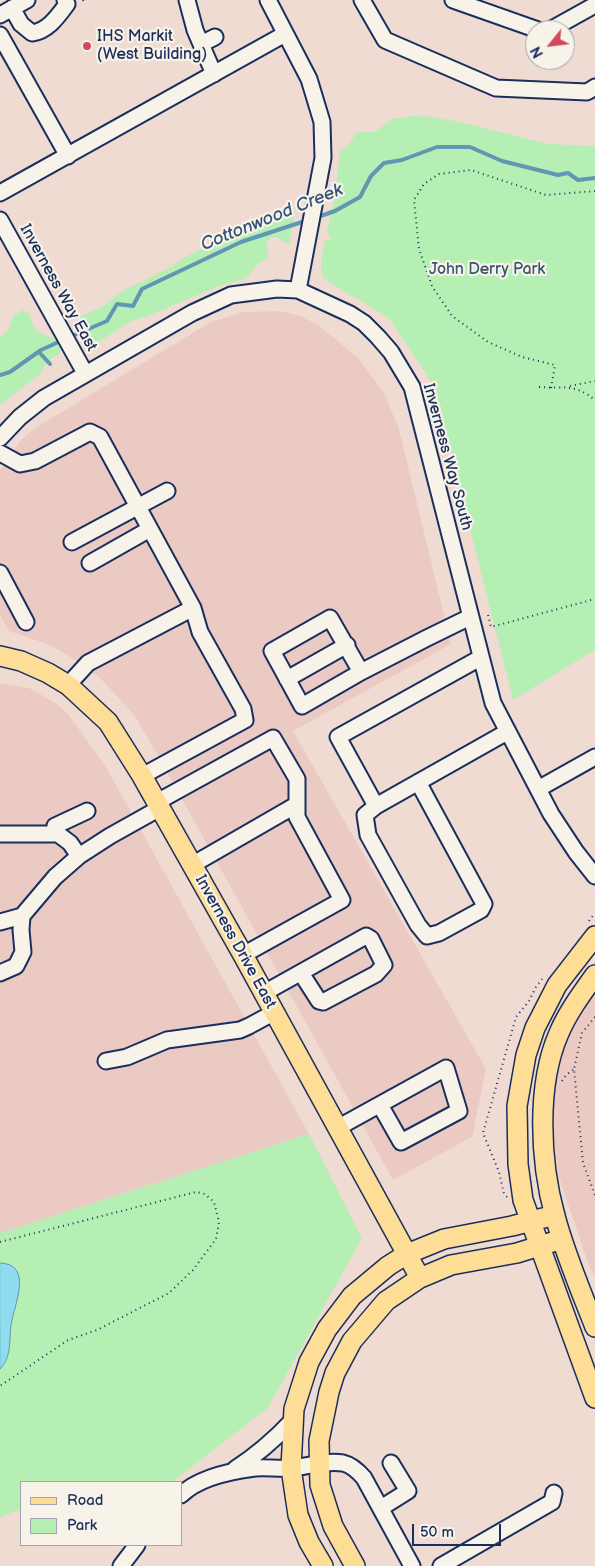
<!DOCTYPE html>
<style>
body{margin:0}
#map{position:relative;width:595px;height:1566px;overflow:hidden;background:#f0dbd3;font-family:"Balsamiq Sans",sans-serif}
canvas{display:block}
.legend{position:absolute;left:20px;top:1481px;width:162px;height:65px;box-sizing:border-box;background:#f7f3e8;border:1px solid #9fa5b1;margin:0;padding:6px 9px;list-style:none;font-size:15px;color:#1b2f5e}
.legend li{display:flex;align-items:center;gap:10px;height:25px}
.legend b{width:25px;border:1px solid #9fa5b1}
.north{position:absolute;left:525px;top:20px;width:50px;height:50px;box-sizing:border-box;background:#f7f3e8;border:1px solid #9fa5b1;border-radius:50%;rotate:241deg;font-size:14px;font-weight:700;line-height:20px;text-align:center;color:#1b2f5e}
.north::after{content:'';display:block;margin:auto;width:18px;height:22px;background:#d1495b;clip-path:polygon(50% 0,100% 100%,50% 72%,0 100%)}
.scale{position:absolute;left:412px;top:1524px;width:89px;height:22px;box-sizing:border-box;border:2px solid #1b2f5e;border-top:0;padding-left:6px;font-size:15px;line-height:18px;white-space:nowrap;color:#1b2f5e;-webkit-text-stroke:4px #f7f3e8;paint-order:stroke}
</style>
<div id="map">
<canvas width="595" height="1566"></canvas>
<ul class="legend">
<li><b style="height:6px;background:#fedd96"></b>Road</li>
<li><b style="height:14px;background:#b6efb3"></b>Park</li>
</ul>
<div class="north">N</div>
<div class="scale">50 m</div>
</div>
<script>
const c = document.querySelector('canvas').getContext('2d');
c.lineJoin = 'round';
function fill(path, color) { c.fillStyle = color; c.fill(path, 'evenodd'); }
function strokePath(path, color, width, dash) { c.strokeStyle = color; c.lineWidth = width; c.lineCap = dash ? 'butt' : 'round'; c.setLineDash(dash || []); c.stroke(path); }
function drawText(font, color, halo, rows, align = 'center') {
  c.font = font + ' "Balsamiq Sans",sans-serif'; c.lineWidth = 4.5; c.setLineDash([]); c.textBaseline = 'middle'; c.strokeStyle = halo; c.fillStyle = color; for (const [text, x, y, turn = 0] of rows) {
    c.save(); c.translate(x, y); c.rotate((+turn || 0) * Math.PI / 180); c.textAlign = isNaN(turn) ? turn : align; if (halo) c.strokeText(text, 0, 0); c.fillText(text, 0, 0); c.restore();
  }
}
const built = new Path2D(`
 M 280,311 L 300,316 L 318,325 L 358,358 L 384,393 L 399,429 L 451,644 L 293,731 L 486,1069 L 472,1137 L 393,1180 L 157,754 L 134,715 L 103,681 L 88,668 L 50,645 L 9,631 L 0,615 L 0,470 L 21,440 L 35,428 L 211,322 L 243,312 Z
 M 0,683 L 29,688 L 54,702 L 68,714 L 106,767 L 309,1134 L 0,1233 Z
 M 595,991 L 595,1277 L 589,1266 L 559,1177 L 553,1145 L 551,1102 L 553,1085 L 561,1053 L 576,1020 Z`);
const green = new Path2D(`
 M 418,115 L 461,122 L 548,144 L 595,146 L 595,650 L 513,700 L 434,386 L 389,318 L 324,279 C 318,267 323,254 325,240 L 333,239 L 329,236 L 327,231 L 335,195 L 340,150 L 346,148 L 357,132 L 374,132 L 392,119 Z
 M 295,210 L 289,245 L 278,238 L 270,237 L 266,244 L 269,257 L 259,263 L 245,279 L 222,285 L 145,317 L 131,321 L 100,341 L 89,342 L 78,324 L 81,316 L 102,307 L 124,290 L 165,270 L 189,255 L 229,235 L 246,235 L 275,216 L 284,212 Z
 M 22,310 L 29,313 C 33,331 37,333 54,338 L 61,350 L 60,354 L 49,360 L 51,364 L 46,364 L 40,374 L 0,405 L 0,337 L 9,329 L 13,317 Z
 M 309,1134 L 362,1238 L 268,1408 L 172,1482 L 21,1482 L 21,1509 L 0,1517 L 0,1233 Z`);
const water = new Path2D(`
 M 0,1263 C 34,1264 14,1305 11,1325 C 9,1340 12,1357 0,1369 Z`);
const stream = new Path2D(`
 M 315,218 L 335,211 L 360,197 L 371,176 L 384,163 L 402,160 L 437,147 L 470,147 L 502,161 L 558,175 L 568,173 L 578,180 L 595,178
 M 70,337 L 107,321 L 117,304 L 133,306 L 142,289 L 241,242 L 308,220
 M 39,352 L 50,364
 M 0,375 L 10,372 L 41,350 L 63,340`);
const path = new Path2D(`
 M 83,0 L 85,3
 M 570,386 L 595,381
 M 539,387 C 564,389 574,383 595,400
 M 551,388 L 555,365 L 522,357 L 488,342 L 452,316 L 432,286 L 419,249 L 414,200 L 424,184 L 439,174 L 471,170 L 546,195 L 595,191
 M 488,615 L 491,627 L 595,599
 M 589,921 L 595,913
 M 595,1017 L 582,1033 L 574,1069 L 583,1163 L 595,1195
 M 562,1081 L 566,1075 L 574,1069
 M 507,1197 L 504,1194 L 499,1172 L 483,1133 L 516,1017 L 529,1001 L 536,987 L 542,979
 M 0,1242 L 196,1192 L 205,1194 L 214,1202 L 219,1222 L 216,1239 L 193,1270 L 169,1293 L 97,1330 L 68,1340 L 0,1386`);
const minor = new Path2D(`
 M 187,0 L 195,30 L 201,44 L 215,37
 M 268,0 L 309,79 L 322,122 L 323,158 L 298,290
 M 362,0 L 385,40 L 496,88 L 587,92 L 595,87
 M 453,0 L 538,30
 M 12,8 L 21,24 L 32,33 C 48,31 58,16 67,4 L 65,0
 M 0,15 L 27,0
 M 550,30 L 595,5
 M 0,35 L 68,156
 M 201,44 L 214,74
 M 0,193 L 285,34
 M 0,220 L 85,373
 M 0,438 L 20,417 L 44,398 L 192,313 L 231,295 L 277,289 L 298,290 L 350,314 L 364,323 L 378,337 L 391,352 L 412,387 L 493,703 L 551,814 L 576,852 L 595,876
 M 0,453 L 20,464 L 35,461 L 90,432 L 100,437 L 193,608 L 200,632 L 243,709 L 245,720 L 142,776
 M 72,542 L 167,491
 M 90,563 L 150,529
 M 0,573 L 26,622
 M 480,658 L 338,737 L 376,806 L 507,732
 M 361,672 L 302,706 L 272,651 L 330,618 L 361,672 L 427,638 L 470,617
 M 287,679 L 347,645
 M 68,685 L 88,663 L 193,608
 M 538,789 L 595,757
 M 157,802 L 273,738 L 297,779 L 297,817 L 342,900 L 243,955
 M 376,806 L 365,815 L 368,835 L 418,925 L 427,936 L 439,933 L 481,910 L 484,904 L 418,782
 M 0,834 L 58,834 L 70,843 L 79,856
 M 54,834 L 55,826 L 87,811
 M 192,865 L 296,805
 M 0,922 L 22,916 L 55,877 L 79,856 L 110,836 L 160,808
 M 0,973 L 16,966 L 23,952 L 21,930 L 22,916
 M 264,993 L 366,936 L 371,939 L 384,965 L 376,974 L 323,1002 L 319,1001 L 301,973
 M 106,1061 L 127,1057 L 167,1040 L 240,1030 L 249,1026 L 275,1012
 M 339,1127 L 446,1068 L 459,1111 L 401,1142 L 380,1105
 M 235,1469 C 257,1455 275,1439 293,1420
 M 181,1495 C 199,1477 231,1471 255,1468 C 267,1467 278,1469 290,1468 C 308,1467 324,1460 343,1463 C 352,1465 358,1471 364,1478 L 412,1566
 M 381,1508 L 408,1491 L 391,1463
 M 121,1566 L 137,1545
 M 441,1566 L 552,1502 L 554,1493`);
const major = new Path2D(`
 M 0,656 L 21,661 L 48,673 L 68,685 L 108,722 L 142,776 L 243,955 L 420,1278
 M 595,936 L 557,985 L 535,1028 L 526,1055 L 517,1106 L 518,1164 L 523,1200 L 595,1398
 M 595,975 C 582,993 568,1012 559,1033 C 536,1085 540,1162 555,1216 C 565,1254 581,1291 595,1327
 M 323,1566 L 309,1542 L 298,1515 L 291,1468 L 294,1409 L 309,1362 L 327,1329 L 352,1296 L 388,1266 L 407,1254 L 444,1239 L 512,1226 L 555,1215
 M 355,1566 L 333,1526 L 320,1485 L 319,1441 L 329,1392 L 335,1373 L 352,1341 L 386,1301 L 420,1278 L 451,1265 L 517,1253 L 562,1239`);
const markers = [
 [87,46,5,"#d1495b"]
];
const poiNames = [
 ["IHS Markit",97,37],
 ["(West Building)",97,55]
];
const parkNames = [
 ["John Derry Park",487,270]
];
const streetNames = [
 ["Inverness Way East",58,288,61],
 ["Inverness Way South",447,457,75],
 ["Inverness Drive East",235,942,61]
];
const waterNames = [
 ["Cottonwood Creek",272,218,-22]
];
fill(built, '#ebcac4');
fill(green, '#b6efb3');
fill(water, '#8edced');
strokePath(water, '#6097b4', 1);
strokePath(stream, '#6097b4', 4);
strokePath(minor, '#1b2f5e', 19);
strokePath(major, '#1b2f5e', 22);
strokePath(path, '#1b2f5e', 2, [1, 4]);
strokePath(minor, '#f7f3e8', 15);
strokePath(major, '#fedd96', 19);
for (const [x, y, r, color] of markers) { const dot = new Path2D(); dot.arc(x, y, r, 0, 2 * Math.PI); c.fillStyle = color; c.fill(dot); strokePath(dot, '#f7f3e8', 2); }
drawText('16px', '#1b2f5e', '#f7f3e8', poiNames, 'left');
drawText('16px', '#3a556f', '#f7f3e8', parkNames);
drawText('16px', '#1b2f5e', '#f7f3e8', streetNames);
drawText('italic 18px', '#32527b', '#f7f3e8', waterNames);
</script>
